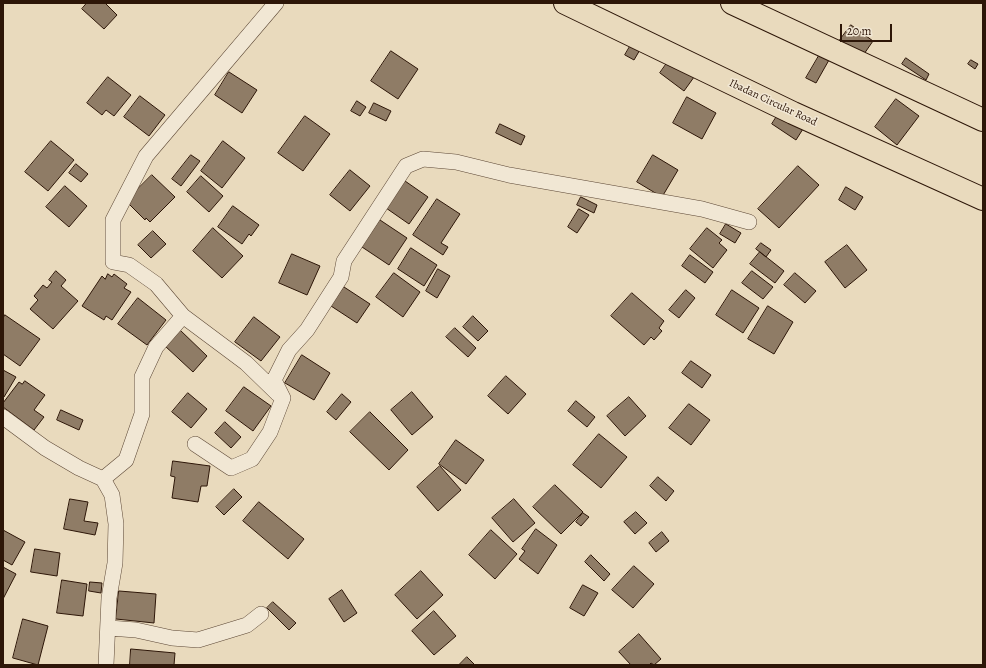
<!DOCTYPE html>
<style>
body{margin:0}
#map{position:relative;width:986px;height:668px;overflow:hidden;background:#e9dabd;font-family:Alegreya,serif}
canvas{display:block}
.frame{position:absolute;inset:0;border:4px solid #2d1608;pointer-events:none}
.scale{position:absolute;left:840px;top:24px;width:52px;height:18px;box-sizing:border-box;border:2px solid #2d1608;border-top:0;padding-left:5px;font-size:12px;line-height:14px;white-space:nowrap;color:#2d1608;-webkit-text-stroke:3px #f1e7d4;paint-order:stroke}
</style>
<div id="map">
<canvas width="986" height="668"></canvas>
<div class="frame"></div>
<div class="scale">20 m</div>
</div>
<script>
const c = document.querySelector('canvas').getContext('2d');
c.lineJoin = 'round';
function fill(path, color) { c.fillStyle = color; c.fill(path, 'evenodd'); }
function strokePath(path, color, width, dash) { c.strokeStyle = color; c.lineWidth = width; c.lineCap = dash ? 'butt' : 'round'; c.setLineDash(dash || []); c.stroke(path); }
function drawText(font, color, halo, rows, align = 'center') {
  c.font = font + ' Alegreya,serif'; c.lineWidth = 3; c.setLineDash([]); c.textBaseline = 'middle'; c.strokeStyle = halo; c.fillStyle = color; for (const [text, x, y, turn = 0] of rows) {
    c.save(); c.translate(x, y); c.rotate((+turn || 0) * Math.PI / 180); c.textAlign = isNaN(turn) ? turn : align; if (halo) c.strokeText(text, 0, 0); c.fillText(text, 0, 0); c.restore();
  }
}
const building = new Path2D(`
 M 87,3 L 105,3 L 117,15 L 104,29 L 82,9 Z
 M 851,25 L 873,41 L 855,67 L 832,51 Z
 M 632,43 L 641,48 L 634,60 L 625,55 Z
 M 677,49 L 702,66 L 684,91 L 660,73 Z
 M 391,51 L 418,69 L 398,99 L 371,81 Z
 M 820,54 L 829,60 L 816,83 L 806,78 Z
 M 906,58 L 929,74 L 926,80 L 902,64 Z
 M 971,60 L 978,64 L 975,69 L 968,64 Z
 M 229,72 L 257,90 L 242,113 L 215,95 Z
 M 108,77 L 131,95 L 114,116 L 106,110 L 102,115 L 87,103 Z
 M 140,96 L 165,115 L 149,136 L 124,117 Z
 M 687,97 L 716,113 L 702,139 L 673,123 Z
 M 896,99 L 919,116 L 897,145 L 875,127 Z
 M 357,101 L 366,107 L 360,116 L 351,111 Z
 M 374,103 L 391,111 L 386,121 L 369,113 Z
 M 784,105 L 808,121 L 796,140 L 772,124 Z
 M 305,116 L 330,134 L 303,171 L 278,153 Z
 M 500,124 L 525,136 L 521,145 L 496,133 Z
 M 51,141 L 74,160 L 48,191 L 25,172 Z
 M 223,141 L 245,158 L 222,188 L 201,171 Z
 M 191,155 L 200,161 L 181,186 L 172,179 Z
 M 653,155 L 678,170 L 662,197 L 637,182 Z
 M 76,164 L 88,174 L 81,182 L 69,173 Z
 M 798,166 L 819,185 L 779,228 L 758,209 Z
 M 350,170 L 370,186 L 350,211 L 330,195 Z
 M 152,175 L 175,197 L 150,222 L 146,218 L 145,220 L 126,201 Z
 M 201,176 L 223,196 L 209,212 L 187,192 Z
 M 405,181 L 428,197 L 409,224 L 386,208 Z
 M 65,186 L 87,206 L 69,227 L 46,207 Z
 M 846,187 L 863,197 L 855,210 L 839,200 Z
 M 581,197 L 597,205 L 594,213 L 577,205 Z
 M 437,199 L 460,214 L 441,243 L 448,247 L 443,255 L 413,235 Z
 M 233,206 L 259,225 L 251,236 L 249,234 L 242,244 L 218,227 Z
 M 579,209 L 589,215 L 577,233 L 568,227 Z
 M 380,220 L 407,238 L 389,265 L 362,247 Z
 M 726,224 L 741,233 L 735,243 L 720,234 Z
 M 213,228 L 243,256 L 222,278 L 193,251 Z
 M 707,228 L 722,240 L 719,243 L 727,250 L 713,268 L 690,249 Z
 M 153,231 L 166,244 L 151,258 L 138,245 Z
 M 761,243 L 771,250 L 766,257 L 756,249 Z
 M 847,245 L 867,270 L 845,288 L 825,262 Z
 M 411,248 L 437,265 L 424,286 L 398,269 Z
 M 760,252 L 784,271 L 775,283 L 750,264 Z
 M 292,254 L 320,266 L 307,295 L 279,283 Z
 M 690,255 L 713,272 L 705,283 L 682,266 Z
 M 438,269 L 450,276 L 437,298 L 426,291 Z
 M 56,271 L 66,280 L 61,286 L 78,301 L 53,329 L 30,309 L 38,300 L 34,296 L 43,285 L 47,288 L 52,282 L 49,280 Z
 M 752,271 L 773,287 L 763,299 L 742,283 Z
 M 394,273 L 420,292 L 403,317 L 376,297 Z
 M 795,273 L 816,291 L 805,303 L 784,285 Z
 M 108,274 L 112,277 L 114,274 L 127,284 L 124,288 L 131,292 L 112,320 L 106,316 L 104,320 L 82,306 L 102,276 L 105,279 Z
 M 344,287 L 370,304 L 357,323 L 331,306 Z
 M 686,290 L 695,298 L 679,318 L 669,310 Z
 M 732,290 L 759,308 L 743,333 L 716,315 Z
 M 632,293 L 664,321 L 659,328 L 662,331 L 654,340 L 651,337 L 644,345 L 611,316 Z
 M 138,298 L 166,320 L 147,345 L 118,324 Z
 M 768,306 L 793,322 L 774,354 L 748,339 Z
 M 5,315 L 40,339 L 20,366 L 3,354 L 3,319 Z
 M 473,316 L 488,331 L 478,341 L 463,327 Z
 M 254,317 L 280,337 L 261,361 L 235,342 Z
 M 455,328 L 476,348 L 468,357 L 446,337 Z
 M 180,330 L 207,356 L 193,372 L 165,346 Z
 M 302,355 L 330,373 L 314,400 L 285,383 Z
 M 691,361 L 711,375 L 702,388 L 682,373 Z
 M 3,370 L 16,377 L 4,397 L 3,397 Z
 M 506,376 L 526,394 L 508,414 L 488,396 Z
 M 25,381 L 45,395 L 34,410 L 44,417 L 34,430 L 3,407 L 3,403 L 19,382 L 22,384 Z
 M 244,387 L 271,406 L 253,431 L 226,411 Z
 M 412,392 L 433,417 L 412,435 L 391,410 Z
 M 188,393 L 207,409 L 191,428 L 172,412 Z
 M 342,394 L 351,402 L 336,420 L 327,412 Z
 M 629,397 L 646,416 L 625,436 L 607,416 Z
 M 576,401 L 595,417 L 587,427 L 568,411 Z
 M 689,404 L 710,420 L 691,445 L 669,428 Z
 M 61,410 L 83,420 L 79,430 L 57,420 Z
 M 370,412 L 408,450 L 389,470 L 350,432 Z
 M 225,422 L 241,437 L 231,448 L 215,433 Z
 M 599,434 L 627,457 L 601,488 L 573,465 Z
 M 456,440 L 484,460 L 466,484 L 439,464 Z
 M 173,461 L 210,466 L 207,486 L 201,486 L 198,502 L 172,498 L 175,477 L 171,476 Z
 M 440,466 L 461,490 L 438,511 L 417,487 Z
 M 658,477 L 674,491 L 666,501 L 650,486 Z
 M 555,485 L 583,512 L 561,534 L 533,507 Z
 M 234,489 L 242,497 L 224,515 L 216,507 Z
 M 70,499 L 88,502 L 84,521 L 98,523 L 95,535 L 64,529 Z
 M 514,499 L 535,523 L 513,542 L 492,518 Z
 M 259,502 L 304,539 L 288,559 L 243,521 Z
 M 636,512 L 647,523 L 635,534 L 624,522 Z
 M 583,513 L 589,517 L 581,526 L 576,522 Z
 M 536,529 L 557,545 L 538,574 L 519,559 L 525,551 L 522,549 Z
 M 3,530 L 25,542 L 12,565 L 3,560 Z
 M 491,530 L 517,554 L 495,579 L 469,555 Z
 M 662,532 L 669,541 L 656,552 L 649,543 Z
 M 35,549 L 60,553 L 57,576 L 31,572 Z
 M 591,555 L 610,574 L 604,581 L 585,562 Z
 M 634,566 L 654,584 L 633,608 L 612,590 Z
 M 3,567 L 16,574 L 3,599 Z
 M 421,571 L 443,595 L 417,619 L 395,595 Z
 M 62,580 L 87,584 L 83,616 L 57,613 Z
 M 90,582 L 102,583 L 101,593 L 89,591 Z
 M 583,585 L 598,593 L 584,616 L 570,608 Z
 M 342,590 L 357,613 L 344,622 L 329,599 Z
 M 119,591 L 156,594 L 154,623 L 116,619 Z
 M 273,602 L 296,623 L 289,630 L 267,608 Z
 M 434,611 L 456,636 L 434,655 L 412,631 Z
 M 23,619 L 48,626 L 38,665 L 13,658 Z
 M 639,634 L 661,659 L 654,665 L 651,663 L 649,665 L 631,665 L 619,652 Z
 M 131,649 L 175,653 L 174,665 L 130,665 Z
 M 467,657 L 475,665 L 459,665 Z`);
const street = new Path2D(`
 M 183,316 L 246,363 L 278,394
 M 3,417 L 45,448 L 79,468 L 103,479 L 126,460 L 142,414 L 142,377 L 156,347 L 183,316 L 156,284 L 129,265 L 113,262 L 113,220 L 146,156 L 276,3
 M 195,444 L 231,468 L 252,459 L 270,432 L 283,398 L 274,380 L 289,350 L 307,330 L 341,277 L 344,261 L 406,166 L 423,159 L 456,162 L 509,175 L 702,209 L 749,222
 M 103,479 L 112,495 L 116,524 L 115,563 L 109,598 L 106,665
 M 109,628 L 136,630 L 172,638 L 198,640 L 247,625 L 261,614`);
const highway = new Path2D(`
 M 565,3 L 793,113 L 983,199
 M 732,3 L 983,120`);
const streetNames = [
 ["Ibadan Circular Road",773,103,25]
];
fill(building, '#8f7c66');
strokePath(building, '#2d1608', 1);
strokePath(street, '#5c4735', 16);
strokePath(highway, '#2d1608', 24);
strokePath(street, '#f1e7d4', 15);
strokePath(highway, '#e9dabd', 22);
drawText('11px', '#2d1608', '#f1e7d4', streetNames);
</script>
